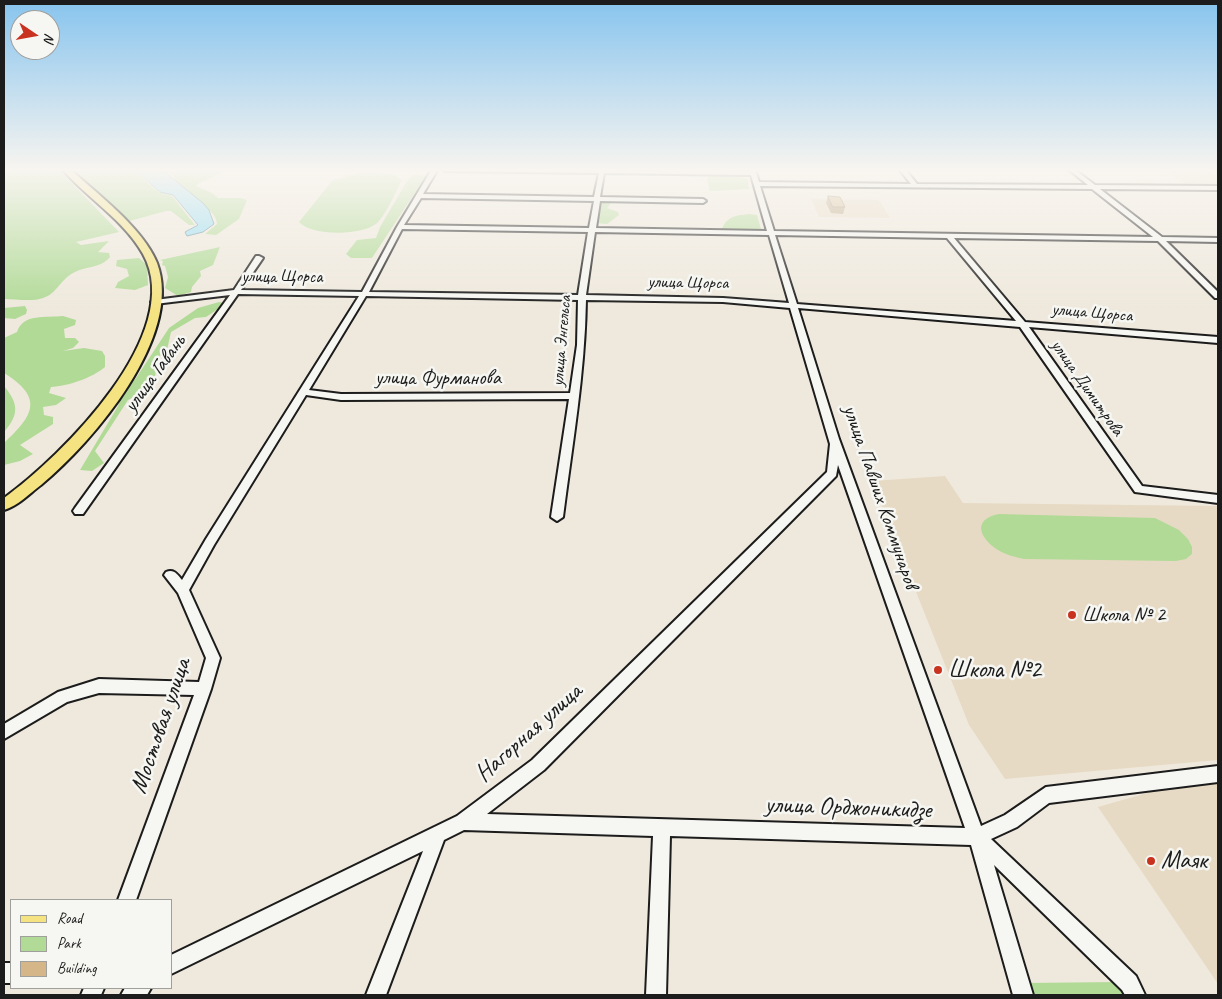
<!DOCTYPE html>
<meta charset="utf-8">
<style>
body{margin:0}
#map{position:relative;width:1222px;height:999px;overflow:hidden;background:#efe9dd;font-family:Caveat,sans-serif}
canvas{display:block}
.frame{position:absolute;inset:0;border:5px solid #1c1c1c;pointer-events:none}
.legend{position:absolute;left:10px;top:899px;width:162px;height:90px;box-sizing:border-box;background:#f6f6f2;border:1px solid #9f9f9c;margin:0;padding:6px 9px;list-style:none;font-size:15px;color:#1c1c1c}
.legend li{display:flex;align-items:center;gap:10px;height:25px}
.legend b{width:25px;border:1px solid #9f9f9c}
.north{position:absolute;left:10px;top:10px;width:50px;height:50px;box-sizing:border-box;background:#f6f6f2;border:1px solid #9f9f9c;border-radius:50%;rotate:102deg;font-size:14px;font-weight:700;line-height:20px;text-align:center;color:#1c1c1c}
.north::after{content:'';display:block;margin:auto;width:18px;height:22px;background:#c8321e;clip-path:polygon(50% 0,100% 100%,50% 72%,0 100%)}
</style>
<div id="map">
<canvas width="1222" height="999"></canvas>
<div class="frame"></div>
<ul class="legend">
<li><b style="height:6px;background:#f5e382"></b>Road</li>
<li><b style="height:14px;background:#b1da97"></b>Park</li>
<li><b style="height:14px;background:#d5b689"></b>Building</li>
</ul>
<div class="north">N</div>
</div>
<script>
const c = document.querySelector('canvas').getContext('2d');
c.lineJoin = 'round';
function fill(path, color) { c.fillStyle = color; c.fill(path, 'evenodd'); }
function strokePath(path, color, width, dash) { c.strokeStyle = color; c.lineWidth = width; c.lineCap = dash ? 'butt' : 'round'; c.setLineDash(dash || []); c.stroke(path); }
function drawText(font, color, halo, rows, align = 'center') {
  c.font = font + ' Caveat,sans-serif'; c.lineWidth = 5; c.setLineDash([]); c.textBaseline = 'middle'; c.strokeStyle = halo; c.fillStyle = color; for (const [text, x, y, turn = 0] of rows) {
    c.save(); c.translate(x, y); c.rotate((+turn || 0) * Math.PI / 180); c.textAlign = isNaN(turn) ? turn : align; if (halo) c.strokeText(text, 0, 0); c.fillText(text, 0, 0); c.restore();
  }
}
const built = new Path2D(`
 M 1162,169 L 1207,169 L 1218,176 L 1218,187 L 1188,186 Z
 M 811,199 L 879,200 L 890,218 L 819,217 Z
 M 945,476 L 963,503 L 1218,506 L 1218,760 L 1005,779 L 969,725 L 872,481 Z
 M 1218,778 L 1218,984 L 1098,807 L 1185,782 Z`);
const green = new Path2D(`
 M 4,169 L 58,169 L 119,232 L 76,242 L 81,245 L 109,241 L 98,252 L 109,253 L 110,257 C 101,268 87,266 75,272 C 61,278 57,294 43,298 C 32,302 15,299 4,299 Z
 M 72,169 L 133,169 L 158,192 L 172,196 L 195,225 L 189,225 L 171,211 L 166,211 L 126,222 Z
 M 167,169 L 223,169 C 218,178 204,178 196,186 L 212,193 L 218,198 L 240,198 L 247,200 L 239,219 L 216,235 L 205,234 L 217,224 C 215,206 191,202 180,188 C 175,181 175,177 167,169 Z
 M 362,172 L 393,174 L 402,180 C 395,193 389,209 379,221 C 367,236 312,237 299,222 L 332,181 Z
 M 416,174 L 426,176 L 372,258 L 351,258 L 346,254 L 357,240 L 376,238 L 380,227 L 409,178 Z
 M 709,175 L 734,176 L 748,179 L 749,189 L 710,191 L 707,179 Z
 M 607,200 L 612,202 L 607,208 L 618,212 L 619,215 L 607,224 L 596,223 L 601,201 Z
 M 750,214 L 757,215 L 761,229 L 722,229 C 727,216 737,215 750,214 Z
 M 220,247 L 213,265 L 200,271 L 201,276 L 192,287 L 191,292 L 178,296 L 165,288 L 168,277 L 165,266 L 162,265 L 163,261 L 160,260 Z
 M 139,258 L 147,265 L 148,285 L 135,290 L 115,288 L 118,282 L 129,276 L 127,269 L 116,266 L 117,260 Z
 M 219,302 L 227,303 L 206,317 L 195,318 L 171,332 L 167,350 L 153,362 L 156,368 L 155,380 L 140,394 L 128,400 L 95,451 L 104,463 L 92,471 L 80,470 L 118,406 L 123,392 L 136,378 L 169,328 L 198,308 Z
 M 25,306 L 27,310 L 26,314 L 15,319 L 4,318 L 4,308 Z
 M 63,316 L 76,320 L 75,325 L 64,329 L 65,338 L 75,338 L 79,342 L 73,348 L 63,351 L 84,348 L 102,351 L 105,356 L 105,367 C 92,378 68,386 51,387 L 49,393 L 66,398 L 56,405 L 43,407 L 44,415 L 53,417 L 53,424 L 20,445 L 33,454 L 20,461 L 4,465 L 4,443 C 34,415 44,398 4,373 L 4,338 L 17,332 C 23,313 46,318 63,316 Z
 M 4,386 C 18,403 20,414 4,432 Z
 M 999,514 L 1155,518 L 1179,530 L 1188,539 L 1192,547 L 1192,554 L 1186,559 L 1176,561 L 1024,559 C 1015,557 1006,555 998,550 C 979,538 972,519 999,514 Z
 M 1118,982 L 1125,995 L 1028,995 L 1024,983 Z`);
const water = new Path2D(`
 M 135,169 L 161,169 L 203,203 L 209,210 L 214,224 L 203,232 L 187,236 L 185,232 L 198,225 L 173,195 L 160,192 Z`);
const minor = new Path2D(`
 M 432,169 L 438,169 L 423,194 L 594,197 L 599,173 L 445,171 L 442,169 L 750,171 L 749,169 L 755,169 L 759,182 L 911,184 L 899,169 L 905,169 L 917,184 L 1088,185 L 1068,169 L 1074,169 L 1095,185 L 1218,186 L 1218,190 L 1100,189 L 1162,237 L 1218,238 L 1218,242 L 1166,241 L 1218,292 L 1218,298 L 1215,298 L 1158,241 L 954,238 L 1025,322 L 1218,337 L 1218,343 L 1029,327 L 1142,486 L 1218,495 L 1218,503 L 1135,492 L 1020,327 L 798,308 L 839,439 L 981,826 L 1005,815 L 1046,787 L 1218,766 L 1218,782 L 1049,803 L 1017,827 L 991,839 L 1136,976 L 1145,995 L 1125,995 L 1122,990 L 994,865 L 1033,995 L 1013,995 L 971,845 L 670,836 L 666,995 L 646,995 L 653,836 L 464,830 L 444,840 L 386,995 L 366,995 L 423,851 L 171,974 L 171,955 L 457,816 L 532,760 L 827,472 L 830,444 L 790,308 L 723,302 L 586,300 C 585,373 572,445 563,517 L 557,521 L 551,517 L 569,399 L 341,400 L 306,395 L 214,545 L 189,590 L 220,658 L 211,689 L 136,900 L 118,900 L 194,695 L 99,693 L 67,702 L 4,739 L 4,724 L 58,692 L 99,679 L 199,682 L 206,658 L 178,593 L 164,575 L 166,572 C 174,569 177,574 182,580 L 206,539 L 359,296 L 238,294 L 83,514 L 75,514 L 73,511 L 75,508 L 230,295 L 155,304 L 151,302 L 155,300 L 234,290 L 256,256 L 259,256 L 263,258 L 241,290 L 362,292 L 397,227 ZM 604,173 L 751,175 L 767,231 L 596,228 L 600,201 L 703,203 L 706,201 L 703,199 L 600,197 ZM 760,186 L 1092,189 L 1153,237 L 774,231 ZM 421,198 L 594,201 L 589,228 L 404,225 ZM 402,229 L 588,232 L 578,295 L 369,292 ZM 595,232 L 769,235 L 789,303 L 723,298 L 586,295 ZM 775,235 L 947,238 L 1016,321 L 797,304 ZM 366,296 L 578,300 L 577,345 L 570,393 L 341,394 L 309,390 ZM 838,465 L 965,828 L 487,814 L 544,770 L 836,476 Z
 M 4,963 L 11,963 L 11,983 L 4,983 Z
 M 84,988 L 104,988 L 101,995 L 81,995 Z
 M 125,988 L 151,988 L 147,995 L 121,995 Z`);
const major = new Path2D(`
 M 62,169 L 70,169 C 97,194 143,228 157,263 C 184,336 93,442 41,485 C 30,493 18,506 4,510 L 4,498 C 61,457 187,333 143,254 C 124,220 87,198 62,169 Z`);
const wall = new Path2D(`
 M 828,196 L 845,207 L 843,214 L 831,213 L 826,203 Z`);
const building = new Path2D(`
 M 828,196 L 840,197 L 845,207 L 833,207 Z`);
const markers = [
 [1072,615,5,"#c8321e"],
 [938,670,5,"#c8321e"],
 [1151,861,5,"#c8321e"]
];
const farStreetnames = [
 ["улица Щорса",282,277],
 ["улица Щорса",688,283,1],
 ["улица Щорса",1092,313,5],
 ["улица Энгельса",562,341,-85],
 ["улица Димитрова",1087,388,55]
];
const streetNames = [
 ["улица Гавань",155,374,-54],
 ["улица Фурманова",438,378],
 ["улица Павших Коммунаров",880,497,71]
];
const poiNames = [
 ["Школа № 2",1082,615]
];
const nearPoinames = [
 ["Школа №2",948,670],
 ["Маяк",1161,861]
];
const nearStreetnames = [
 ["Мостовая улица",161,726,-71],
 ["Нагорная улица",529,733,-42],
 ["улица Орджоникидзе",848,808,2]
];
fill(built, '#e7dac4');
fill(green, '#b1da97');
fill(water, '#95ddf6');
strokePath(water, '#65909f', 1);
strokePath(minor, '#1c1c1c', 4);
strokePath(major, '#1c1c1c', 4);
fill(minor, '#f6f6f2');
fill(major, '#f5e382');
fill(wall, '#b79d76');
fill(building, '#d5b689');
strokePath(building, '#957f60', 1);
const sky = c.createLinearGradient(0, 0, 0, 309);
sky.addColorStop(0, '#87c4ee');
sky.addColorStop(0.55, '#f8f5f0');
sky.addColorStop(1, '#f8f5f000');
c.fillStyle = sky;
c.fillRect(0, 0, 1222, 309);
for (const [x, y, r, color] of markers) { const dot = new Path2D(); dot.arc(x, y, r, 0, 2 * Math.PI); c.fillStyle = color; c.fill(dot); strokePath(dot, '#f6f6f2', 2); }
drawText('18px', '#1c1c1c', '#f6f6f2', farStreetnames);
drawText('21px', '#1c1c1c', '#f6f6f2', streetNames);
drawText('21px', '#1c1c1c', '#f6f6f2', poiNames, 'left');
drawText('25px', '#1c1c1c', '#f6f6f2', nearPoinames, 'left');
drawText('25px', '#1c1c1c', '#f6f6f2', nearStreetnames);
</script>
